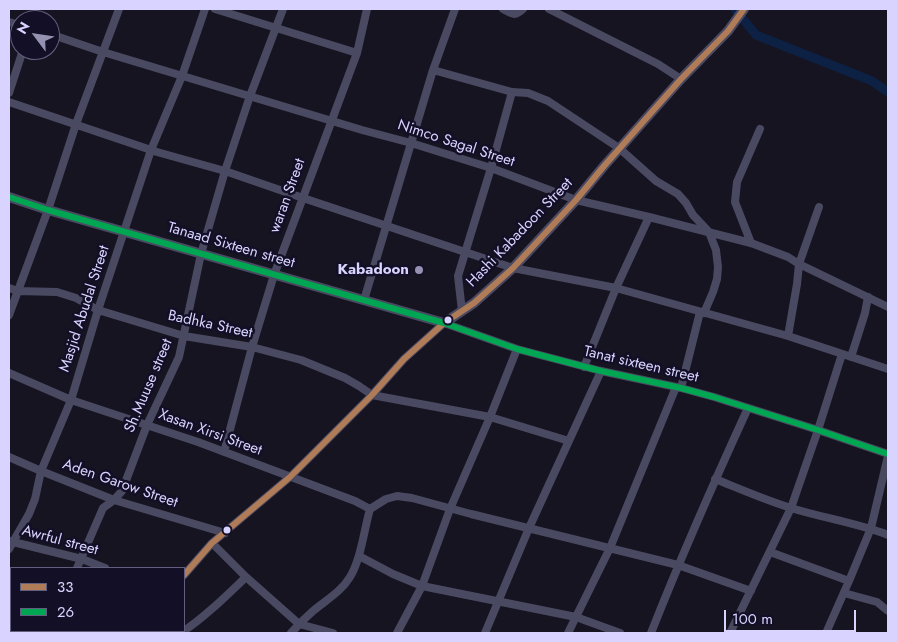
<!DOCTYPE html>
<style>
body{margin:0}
#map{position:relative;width:897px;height:642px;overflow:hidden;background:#161421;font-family:Jost,sans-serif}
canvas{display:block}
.frame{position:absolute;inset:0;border:10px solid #d9d4ff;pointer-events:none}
.legend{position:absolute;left:10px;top:567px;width:175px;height:65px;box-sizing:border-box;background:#130f26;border:1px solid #625e7d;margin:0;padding:6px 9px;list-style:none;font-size:15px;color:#d9d4ff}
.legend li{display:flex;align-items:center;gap:10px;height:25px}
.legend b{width:25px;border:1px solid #625e7d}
.north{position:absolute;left:10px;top:10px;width:50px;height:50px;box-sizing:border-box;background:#130f26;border:1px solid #625e7d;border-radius:50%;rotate:301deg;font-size:14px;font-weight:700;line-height:20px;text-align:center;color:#d9d4ff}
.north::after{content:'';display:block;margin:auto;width:18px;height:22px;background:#9591b1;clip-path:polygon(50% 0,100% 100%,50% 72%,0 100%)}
.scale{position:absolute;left:724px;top:610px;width:132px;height:22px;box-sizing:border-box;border:2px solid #d9d4ff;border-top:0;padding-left:6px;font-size:15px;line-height:18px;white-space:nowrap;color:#d9d4ff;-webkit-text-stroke:4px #130f26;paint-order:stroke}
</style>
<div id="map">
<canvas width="897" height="642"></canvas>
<div class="frame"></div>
<ul class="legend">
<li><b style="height:6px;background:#b07c57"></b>33</li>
<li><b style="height:6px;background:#00a651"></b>26</li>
</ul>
<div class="north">N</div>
<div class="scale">100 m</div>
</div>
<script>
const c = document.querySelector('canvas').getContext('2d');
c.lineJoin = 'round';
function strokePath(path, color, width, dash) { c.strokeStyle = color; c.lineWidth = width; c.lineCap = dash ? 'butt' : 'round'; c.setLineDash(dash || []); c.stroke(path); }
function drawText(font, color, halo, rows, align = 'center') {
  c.font = font + ' Jost,sans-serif'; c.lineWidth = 5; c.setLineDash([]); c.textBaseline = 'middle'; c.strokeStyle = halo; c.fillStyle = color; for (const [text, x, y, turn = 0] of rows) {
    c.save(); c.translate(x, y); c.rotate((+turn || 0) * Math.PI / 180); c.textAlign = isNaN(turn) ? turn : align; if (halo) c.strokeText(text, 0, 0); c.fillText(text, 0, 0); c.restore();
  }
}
const canal = new Path2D(`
 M 735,9 L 756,35 L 872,81 L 888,92`);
const minor = new Path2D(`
 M 215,9 L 357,53
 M 503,9 C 512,14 515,17 523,9
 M 549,9 L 658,64 L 681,79
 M 9,22 L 20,25
 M 50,34 L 103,52 L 362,130 L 411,143 L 491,168 L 576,200 L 649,217 L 751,243 L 788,257 L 799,264 L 888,307
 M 433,70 L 512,92 L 528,93 L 548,101 L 619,148 L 656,181 L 678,194 L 686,203 L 693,215 L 709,232 L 716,250 L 718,267 L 717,279 L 713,292 L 704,313
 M 9,93 L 23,50
 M 9,102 L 157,152 L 225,171 L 303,198 L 513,268 L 616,288 L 788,336 L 888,369
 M 751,243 L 735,202 L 737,182 L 760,129
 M 9,288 L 18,291 L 57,292 L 76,298 L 98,310 L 184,336 L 252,347 L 301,360 L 345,378 L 359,386 L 372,395 L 490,417 L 569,441
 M 364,300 L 433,70 L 455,9
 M 462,311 L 458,276 L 491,168 L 512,92
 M 9,315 L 48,210 L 76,124 L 119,9
 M 788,336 L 797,284 L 799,264 L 819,207
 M 851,357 L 865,313 L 868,297
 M 584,367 L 616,288 L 649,217
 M 9,373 L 71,400 L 198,442 L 355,501 L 370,509
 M 681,388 L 700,312
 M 224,452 L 252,347 L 274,275 L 357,53 L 367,9
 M 9,457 L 41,471 L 114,500 L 225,533
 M 715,479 C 740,489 765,500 791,508 C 823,518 857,523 888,535
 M 9,541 L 82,559 L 105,568
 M 212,543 L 246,577 L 299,624 L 333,633
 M 9,549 L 29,514 L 35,499 L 41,471 L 71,400 L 98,310 L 151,150 L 182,76 L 205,9
 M 770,552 L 849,581
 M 359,556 L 393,574 L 422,586 L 576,617 L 620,633
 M 77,568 L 103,508 L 114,500 L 122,491 L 147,425 L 179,357 L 201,254 L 225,171 L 250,96 L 283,9
 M 184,575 L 212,543 L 290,477 L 372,395 L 404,359 L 444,323 L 517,349 L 601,371 L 681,388 L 714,397 L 818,430 L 888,454
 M 844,593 L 877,602 L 888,611
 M 71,631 L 73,633
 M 51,633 L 52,631
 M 157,633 L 157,631
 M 181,633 C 205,617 225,597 246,577
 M 291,633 C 298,625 305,618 313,611 C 326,600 341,592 350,577 C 361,559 364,530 370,509 L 386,499 L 397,496 L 412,498 L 471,514 L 678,565 L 751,591
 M 397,633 L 422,586 L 450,509 L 490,417 L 517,349
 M 485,633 L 529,528 L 601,371
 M 568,633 L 610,548 L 676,387
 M 651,633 C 681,557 714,482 748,408
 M 730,633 L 791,508 L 818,430 L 842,354
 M 826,633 L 849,581 L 871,528 L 888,456`);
const tertiary = new Path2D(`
 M 9,197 L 48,210 L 444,323 L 474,303 L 513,268 L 576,200 L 604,166 L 681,79 L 728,31 L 744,9`);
const bus1 = new Path2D(`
 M 184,575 L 212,543 L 290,477 L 372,395 L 404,359 L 444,323 L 474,303 L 513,268 L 576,200 L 604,166 L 681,79 L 728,31 L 744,9`);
const bus2 = new Path2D(`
 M 9,197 L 48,210 L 444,323 L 517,349 L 601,371 L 681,388 L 714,397 L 818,430 L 888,454`);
const markers = [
 [419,270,5,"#9591b1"],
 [448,320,4.5,"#d9d4ff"],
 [227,530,4.5,"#d9d4ff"]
];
const streetNames = [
 ["Nimco Sagal Street",456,144,18],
 ["waran Street",288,196,-70],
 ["Hashi Kabadoon Street",520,233,-46],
 ["Tanaad Sixteen street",231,246,16],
 ["Masjid Abudal Street",85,309,-72],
 ["Badhka Street",210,325,12],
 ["Tanat sixteen street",641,365,13],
 ["Sh.Muuse street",149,386,-67],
 ["Xasan Xirsi Street",210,433,20],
 ["Aden Garow Street",120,484,19],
 ["Awrful street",60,541,15]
];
const poiNames = [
 ["Kabadoon",409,270]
];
strokePath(canal, '#0d2144', 9);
strokePath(minor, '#4a4962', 8);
strokePath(tertiary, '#4a4962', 10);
strokePath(bus1, '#b07c57', 6);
strokePath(bus2, '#00a651', 6);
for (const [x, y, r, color] of markers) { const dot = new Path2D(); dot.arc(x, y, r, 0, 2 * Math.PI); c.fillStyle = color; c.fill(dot); strokePath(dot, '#130f26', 2); }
drawText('15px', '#d9d4ff', '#130f26', streetNames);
drawText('bold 15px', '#d9d4ff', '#130f26', poiNames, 'right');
</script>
